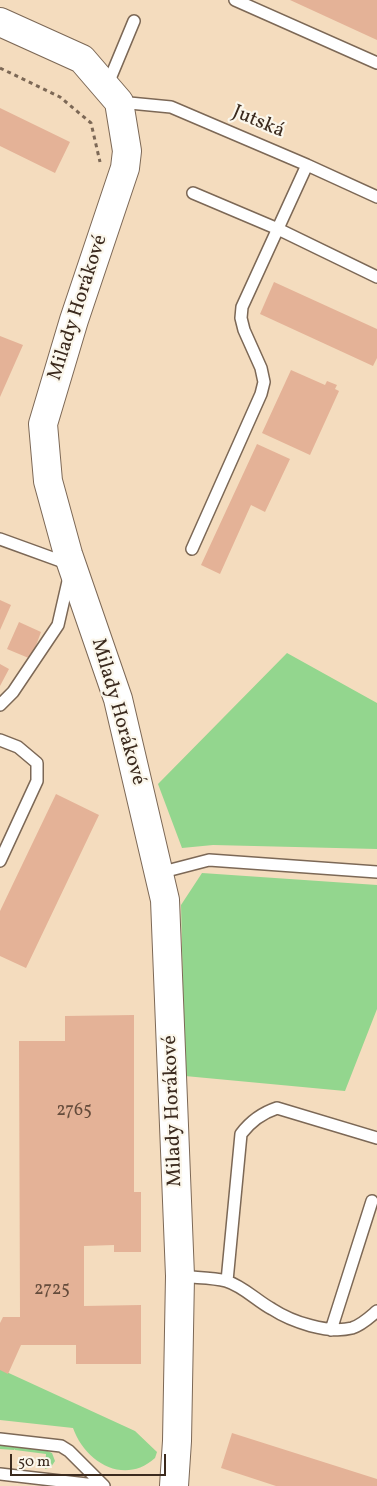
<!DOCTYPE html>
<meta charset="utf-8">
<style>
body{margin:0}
#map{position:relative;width:377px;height:1486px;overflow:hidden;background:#f4dcbe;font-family:Vollkorn,serif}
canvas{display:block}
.scale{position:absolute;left:10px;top:1454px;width:156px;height:22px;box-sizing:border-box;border:2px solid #3b2a1e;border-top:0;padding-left:6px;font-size:15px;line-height:18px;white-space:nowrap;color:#3b2a1e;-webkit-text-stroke:4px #fbf7ec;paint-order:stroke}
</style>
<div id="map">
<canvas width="377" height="1486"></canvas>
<div class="scale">50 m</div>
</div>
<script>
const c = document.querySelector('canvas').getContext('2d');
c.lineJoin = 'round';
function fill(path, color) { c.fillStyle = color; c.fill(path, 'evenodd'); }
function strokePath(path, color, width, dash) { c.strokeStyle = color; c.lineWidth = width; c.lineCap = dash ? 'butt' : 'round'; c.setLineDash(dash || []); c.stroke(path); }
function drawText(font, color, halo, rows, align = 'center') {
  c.font = font + ' Vollkorn,serif'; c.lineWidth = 4.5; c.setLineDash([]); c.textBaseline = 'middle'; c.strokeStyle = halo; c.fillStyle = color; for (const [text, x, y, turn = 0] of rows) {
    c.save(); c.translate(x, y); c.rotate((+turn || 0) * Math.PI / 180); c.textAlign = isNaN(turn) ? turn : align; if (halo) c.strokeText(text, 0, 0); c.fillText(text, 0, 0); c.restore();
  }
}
const green = new Path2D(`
 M 287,653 L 377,703 L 377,849 L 213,845 L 182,848 L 158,784 Z
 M 202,873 L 377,885 L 377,1009 L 345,1091 L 185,1076 L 181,905 Z
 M 0,1369 L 135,1431 L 157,1452 L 155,1458 C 124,1486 85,1462 73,1428 L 0,1420 Z
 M 0,1442 L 38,1447 L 52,1453 L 55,1461 L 51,1467 L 45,1469 L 46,1454 L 15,1450 L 14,1449 L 14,1450 L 0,1449 Z`);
const building = new Path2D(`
 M 290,0 L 377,0 L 377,40 Z
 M 0,108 L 70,142 L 55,173 L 0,146 Z
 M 274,282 L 377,329 L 377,358 L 373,366 L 260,314 Z
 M 0,336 L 23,345 L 0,397 Z
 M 291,370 L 325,385 L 327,381 L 337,385 L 335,389 L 339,391 L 310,455 L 262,433 Z
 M 257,444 L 290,459 L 265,512 L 251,505 L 220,574 L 201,565 Z
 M 0,600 L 11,605 L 0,630 Z
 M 19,622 L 41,632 L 31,659 L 7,649 Z
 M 0,664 L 9,669 L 0,686 Z
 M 56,794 L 99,815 L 26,968 L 0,956 L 0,911 Z
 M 134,1015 L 134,1192 L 141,1192 L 141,1252 L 114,1252 L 114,1245 L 84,1246 L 84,1306 L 141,1305 L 141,1364 L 76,1364 L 76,1345 L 21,1345 L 8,1374 L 0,1370 L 0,1323 L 3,1317 L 20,1317 L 19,1041 L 65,1041 L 65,1016 Z
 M 232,1433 L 377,1479 L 377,1486 L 276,1486 L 221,1468 Z`);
const path = new Path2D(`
 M 0,68 L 60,97 L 91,123 L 100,162`);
const service = new Path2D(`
 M 235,0 L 377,63
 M 107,86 L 134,21
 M 119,102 L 171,107 L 307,165 L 377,197
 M 193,193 L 278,229 L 377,277
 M 0,539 L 69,564
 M 192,549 L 261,394 L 264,382 L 261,368 L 244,330 L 241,318 L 242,307 L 307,165
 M 0,705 L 13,692 L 58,625 L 69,577
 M 0,740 L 18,747 L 37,763 L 37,781 L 0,861
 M 159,873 L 209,860 L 377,872
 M 180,1276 C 195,1278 212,1277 226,1281 C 243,1286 257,1301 272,1309 C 292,1322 328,1334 352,1328 C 362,1325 370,1317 377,1311
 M 227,1281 L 241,1134 C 250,1122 262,1113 277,1108 L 377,1138
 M 331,1330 L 372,1201
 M 0,1439 L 61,1446 L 69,1451 L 104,1486
 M 0,1474 L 104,1486`);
const tertiary = new Path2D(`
 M 0,22 L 82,59 L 119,102 L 127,151 L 125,168 L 74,320 L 43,424 L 48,481 L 68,554 L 118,699 L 165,900 L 180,1276 L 177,1441 L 174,1486`);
const numberNames = [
 ["2765",74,1112],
 ["2725",52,1291]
];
const streetNames = [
 ["Jutská",258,123,23],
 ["Milady Horákové",79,308,-72],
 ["Milady Horákové",117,712,74],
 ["Milady Horákové",174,1111,-92]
];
fill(green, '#93d68e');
fill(building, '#e4b297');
strokePath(service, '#7c6856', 14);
strokePath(tertiary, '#7c6856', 30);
strokePath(path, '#7c6856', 3, [4, 4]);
strokePath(service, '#fff', 11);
strokePath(tertiary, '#fff', 28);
drawText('18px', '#654c3c', null, numberNames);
drawText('20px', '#3b2a1e', '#fbf7ec', streetNames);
</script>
